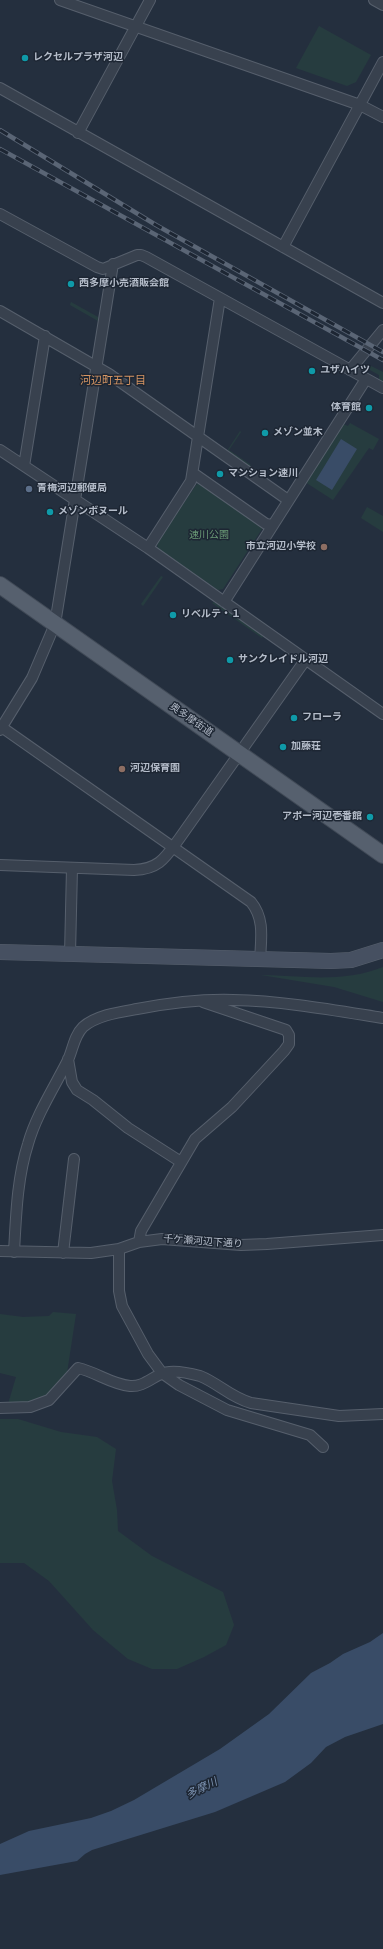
<!DOCTYPE html>
<meta charset="utf-8">
<style>
body{margin:0}
canvas{display:block;background:#242f3e}
</style>
<canvas width="383" height="1949"></canvas>
<script>
const c = document.querySelector('canvas').getContext('2d');
c.lineJoin = 'round';
function fill(path, color) { c.fillStyle = color; c.fill(path, 'evenodd'); }
function strokePath(path, color, width, dash) { c.strokeStyle = color; c.lineWidth = width; c.lineCap = dash ? 'butt' : 'round'; c.setLineDash(dash || []); c.stroke(path); }
function drawText(font, color, halo, rows, align = 'center') {
  c.font = font + ' "Titillium Web","Noto Sans JP",sans-serif'; c.lineWidth = 3; c.setLineDash([]); c.textBaseline = 'middle'; c.strokeStyle = halo; c.fillStyle = color; for (const [text, x, y, turn = 0] of rows) {
    c.save(); c.translate(x, y); c.rotate((+turn || 0) * Math.PI / 180); c.textAlign = isNaN(turn) ? turn : align; if (halo) c.strokeText(text, 0, 0); c.fillText(text, 0, 0); c.restore();
  }
}
const green = new Path2D(`
 M 319,26 L 371,55 L 356,82 L 347,86 L 296,68 Z
 M 71,302 L 98,317 L 98,321 L 70,305 Z
 M 369,365 L 383,372 L 383,382 L 379,380 L 379,375 L 370,370 Z
 M 350,423 L 379,439 L 373,450 L 369,448 L 333,500 L 305,482 L 343,424 L 348,426 Z
 M 240,431 L 241,432 L 229,450 L 251,465 L 249,467 L 227,451 Z
 M 202,482 L 260,524 L 262,529 L 223,589 L 218,590 L 158,549 L 157,543 L 196,485 Z
 M 367,507 L 383,516 L 383,532 L 361,518 Z
 M 161,576 L 163,577 L 143,606 L 141,604 Z
 M 214,602 L 263,636 L 262,638 L 212,603 Z
 M 383,967 L 383,1002 L 334,987 L 261,975 C 302,976 344,983 383,967 Z
 M 53,1312 L 76,1314 L 67,1373 L 62,1380 L 48,1396 L 37,1402 L 8,1404 L 16,1377 L 0,1373 L 0,1314 L 23,1317 L 49,1316 Z
 M 0,1419 L 18,1419 L 61,1432 L 97,1437 L 116,1449 L 112,1481 L 117,1510 L 118,1531 L 152,1556 L 223,1592 L 234,1625 L 226,1645 L 204,1657 L 177,1669 L 152,1669 L 128,1659 L 93,1630 L 49,1581 L 24,1563 L 0,1563 Z`);
const water = new Path2D(`
 M 341,439 L 357,449 L 332,490 L 316,480 Z
 M 383,1633 L 383,1724 L 345,1737 L 326,1747 L 311,1763 L 285,1782 L 215,1812 L 92,1850 L 85,1854 L 77,1861 L 0,1875 L 0,1844 L 29,1831 L 91,1818 L 111,1811 L 134,1800 L 220,1749 L 269,1714 L 311,1673 L 330,1663 L 343,1654 L 370,1642 Z`);
const street = new Path2D(`
 M 60,0 L 360,105 L 383,117
 M 374,0 L 383,5
 M 0,88 L 383,303
 M 78,133 L 150,0
 M 0,214 L 97,267 L 103,269 L 137,255 L 141,255 L 146,257 L 383,388
 M 283,247 L 383,62
 M 0,311 L 109,374 L 288,500
 M 350,370 L 383,330
 M 0,450 L 148,548 L 383,714
 M 24,466 L 45,336
 M 193,473 L 266,524 L 272,525
 M 148,548 L 191,481 L 220,298
 M 224,602 L 366,379
 M 0,726 L 251,902 C 265,919 261,939 260,960
 M 0,730 L 32,678 L 55,624 L 113,264
 M 0,865 L 134,870 C 159,869 165,858 179,839 L 306,659
 M 70,954 L 72,868
 M 68,1059 L 72,1082 L 77,1090 L 93,1100 L 128,1128 L 181,1162
 M 139,1242 L 141,1231 L 195,1139 L 232,1107 L 284,1051 L 289,1044 L 289,1035 L 286,1030 L 203,1002
 M 119,1249 L 119,1291 L 122,1306 L 148,1354 L 162,1373 L 179,1385 L 227,1410 L 310,1435 L 323,1447
 M 0,1251 L 91,1253 L 119,1249 L 139,1242 L 162,1239 L 241,1245 L 267,1244 L 383,1235
 M 14,1252 C 16,1217 17,1178 28,1144 C 36,1115 55,1086 68,1060 C 73,1049 74,1036 83,1027 C 97,1015 120,1012 137,1009 C 169,1003 201,999 233,1000 C 284,1001 333,1010 383,1018
 M 63,1253 L 74,1159
 M 0,1408 L 30,1407 L 49,1400 L 78,1368 C 96,1372 111,1384 130,1386 C 142,1387 150,1379 161,1374 C 171,1369 189,1373 200,1376 C 218,1383 230,1397 251,1403 L 339,1416 L 383,1414`);
const secondary = new Path2D(`
 M 0,952 L 331,961 L 351,960 L 383,950`);
const primary = new Path2D(`
 M 0,585 L 383,855`);
const rail = new Path2D(`
 M 0,130 L 156,225 L 383,352
 M 0,149 L 383,360`);
const markers = [
 [25,58,4,"#0f9aa8"],
 [71,284,4,"#0f9aa8"],
 [312,371,4,"#0f9aa8"],
 [369,408,4,"#0f9aa8"],
 [265,433,4,"#0f9aa8"],
 [220,474,4,"#0f9aa8"],
 [29,489,4,"#5c6f8a"],
 [50,512,4,"#0f9aa8"],
 [324,547,4,"#8d6e63"],
 [173,615,4,"#0f9aa8"],
 [230,660,4,"#0f9aa8"],
 [294,718,4,"#0f9aa8"],
 [283,747,4,"#0f9aa8"],
 [122,769,4,"#8d6e63"],
 [370,817,4,"#0f9aa8"]
];
const poiNames = [
 ["レクセルプラザ河辺",33,58],
 ["西多摩小売酒販会館",79,284],
 ["ユザハイツ",320,371],
 ["体育館",361,408,"right"],
 ["メゾン並木",273,433],
 ["マンション速川",228,474],
 ["青梅河辺郵便局",37,489],
 ["メゾンボヌール",58,512],
 ["市立河辺小学校",316,547,"right"],
 ["リベルテ・１",181,615],
 ["サンクレイドル河辺",238,660],
 ["フローラ",302,718],
 ["加藤荘",291,747],
 ["河辺保育園",130,769],
 ["アポー河辺壱番館",362,817,"right"]
];
const parkNames = [
 ["速川公園",209,536]
];
const streetNames = [
 ["奥多摩街道",191,720,35],
 ["千ケ瀬河辺下通り",203,1242,4]
];
const neighbourhoodNames = [
 ["河辺町五丁目",113,381]
];
const waterNames = [
 ["多摩川",202,1789,-26]
];
fill(green, '#263c3f');
fill(water, '#394c67');
strokePath(street, '#565f6c', 12);
strokePath(secondary, '#565f6c', 16);
strokePath(primary, '#414a57', 18);
strokePath(street, '#38414e', 10);
strokePath(secondary, '#465061', 15);
strokePath(primary, '#56606e', 16);
strokePath(rail, '#5a6575', 4.5);
strokePath(rail, '#1d2633', 3, [9]);
for (const [x, y, r, color] of markers) { const dot = new Path2D(); dot.arc(x, y, r, 0, 2 * Math.PI); c.fillStyle = color; c.fill(dot); strokePath(dot, '#1d2633', 1.5); }
drawText('bold 10px', '#b4bcc9', '#1d2633', poiNames, 'left');
drawText('10px', '#6b9a76', '#1d2633', parkNames);
drawText('10px', '#b4bcc9', '#1d2633', streetNames);
drawText('11px', '#d59563', '#1d2633', neighbourhoodNames);
drawText('italic 11px', '#7c92b1', '#1d2633', waterNames);
</script>
